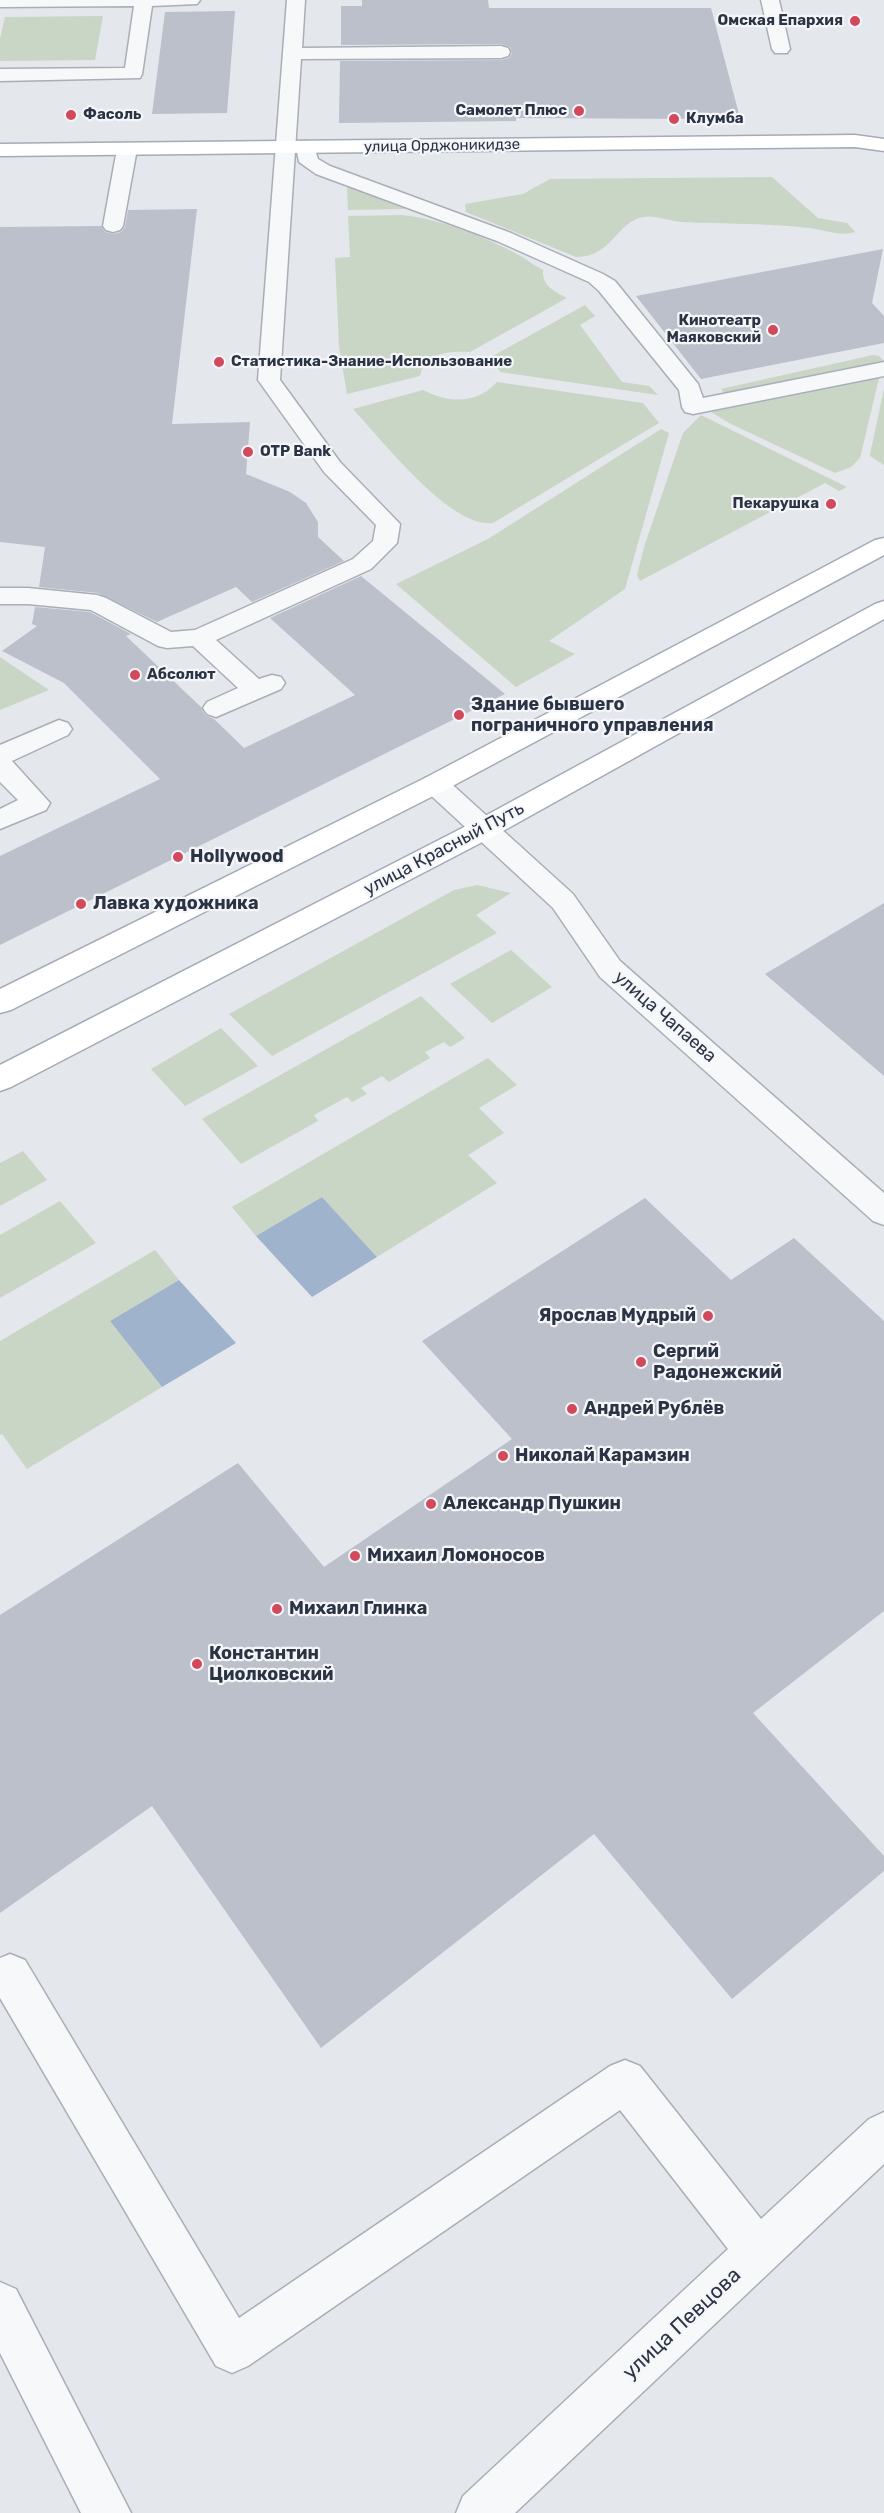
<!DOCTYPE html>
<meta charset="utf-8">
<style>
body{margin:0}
canvas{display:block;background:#e4e7ec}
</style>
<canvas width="884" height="2513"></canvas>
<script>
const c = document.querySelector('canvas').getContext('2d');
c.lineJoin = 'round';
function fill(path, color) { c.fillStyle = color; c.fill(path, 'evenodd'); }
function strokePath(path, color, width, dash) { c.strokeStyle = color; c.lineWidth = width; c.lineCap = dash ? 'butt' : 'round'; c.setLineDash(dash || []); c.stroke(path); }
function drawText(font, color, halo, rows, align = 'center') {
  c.font = font + ' Rubik,sans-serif'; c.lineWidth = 4.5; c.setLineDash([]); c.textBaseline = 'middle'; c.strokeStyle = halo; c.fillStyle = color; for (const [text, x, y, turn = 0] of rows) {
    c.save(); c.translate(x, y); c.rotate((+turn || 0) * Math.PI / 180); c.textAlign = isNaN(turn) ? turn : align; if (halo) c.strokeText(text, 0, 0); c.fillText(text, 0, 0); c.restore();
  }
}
const green = new Path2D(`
 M 103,16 L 95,60 L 0,61 L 0,39 L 5,17 Z
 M 772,177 L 818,218 L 847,223 L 855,232 C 840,237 826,230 810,228 C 767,223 724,224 681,222 C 669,221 655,215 644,217 C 616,221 613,257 576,257 L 466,212 L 465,204 L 523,194 L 550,179 Z
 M 347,186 L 406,209 L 348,210 Z
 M 401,215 C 437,218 483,236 515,253 C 525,258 533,265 543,270 C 542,286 554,291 567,298 L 470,352 C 449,351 425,352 420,376 L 347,394 L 339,347 L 335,258 L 350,257 L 348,216 Z
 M 585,305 L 595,316 L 580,325 L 622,382 L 649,386 L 658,395 L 500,372 L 496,365 L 489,358 Z
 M 873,355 L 879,356 L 884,361 L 725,394 L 721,389 Z
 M 880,374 L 860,458 L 851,467 L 835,473 L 731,424 L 711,412 Z
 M 497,382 L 643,403 L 659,423 L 493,523 C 451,529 381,439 353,409 L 423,390 C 449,403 476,405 497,382 Z
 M 884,389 L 884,465 L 870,456 L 870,454 Z
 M 701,415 L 847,487 L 839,491 L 825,483 L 640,581 L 637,575 L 644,547 L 683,433 Z
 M 661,429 L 669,433 L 625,589 L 549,641 L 575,654 L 516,687 L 396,584 L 488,539 Z
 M 0,657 L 49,690 L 0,710 Z
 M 477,885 L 511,893 L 476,915 L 497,933 L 272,1056 L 229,1014 L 454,890 Z
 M 511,950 L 552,987 L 492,1023 L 450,984 Z
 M 421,996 L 465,1038 L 450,1047 L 444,1042 L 425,1052 L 430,1058 L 389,1082 L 382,1076 L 361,1088 L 367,1094 L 352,1102 L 347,1097 L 314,1115 L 318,1121 L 241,1164 L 202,1119 Z
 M 221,1028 L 258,1066 L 185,1106 L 151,1069 Z
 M 488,1058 L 517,1085 L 479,1108 L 504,1133 L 468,1155 L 497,1183 L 377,1257 L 322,1197 L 256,1236 L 232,1207 Z
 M 23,1151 L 47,1180 L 0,1206 L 0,1163 Z
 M 60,1201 L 96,1243 L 0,1298 L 0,1235 Z
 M 155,1250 L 179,1280 L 110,1321 L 162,1387 L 27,1469 L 2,1434 L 0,1435 L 0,1341 Z`);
const water = new Path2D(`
 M 322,1197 L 377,1257 L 312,1297 L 256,1236 Z
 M 179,1280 L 236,1343 L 162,1387 L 110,1321 Z`);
const building = new Path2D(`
 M 362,0 L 488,0 L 489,8 L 711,8 L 739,114 L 706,115 L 707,119 L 516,118 L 516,121 L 339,123 L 340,61 L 501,60 L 509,58 L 512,53 L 510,47 L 501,44 L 341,45 L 341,6 L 362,6 Z
 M 235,11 L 227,113 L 152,114 L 165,12 Z
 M 197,209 L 172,424 L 250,422 L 246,474 L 290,492 L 306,503 L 318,522 L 318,537 L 344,561 L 252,602 L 236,587 L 157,622 L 98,593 L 39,587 L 45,547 L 0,542 L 0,227 L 101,226 L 105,232 L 114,234 L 121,232 L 125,227 L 128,210 Z
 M 883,249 L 872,303 L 884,316 L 884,343 L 701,379 L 636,296 Z
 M 361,576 L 505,694 L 0,945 L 0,856 L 160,779 L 64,683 L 2,651 L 37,626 L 32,624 L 35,607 L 90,612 L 131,634 L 126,636 L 201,707 L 205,715 L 214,719 L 244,748 L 355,695 L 270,618 Z
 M 884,903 L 884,1076 L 765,974 Z
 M 645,1198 L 731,1280 L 794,1238 L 884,1321 L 884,1611 L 753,1713 L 884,1856 L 884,1871 L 732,1999 L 594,1834 L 321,2048 L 152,1806 L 0,1913 L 0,1615 L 238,1463 L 324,1567 L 512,1439 L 422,1341 Z`);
const minor = new Path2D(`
 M 0,0 L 200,0 L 197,4 L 152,6 L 142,74 L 140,78 L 0,81 L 0,69 L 125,68 L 134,6 L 0,7 Z
 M 287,0 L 305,0 L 302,48 L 501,46 L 508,48 L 510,52 L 508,56 L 501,58 L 301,59 L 280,380 L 340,462 L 400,524 L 397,543 L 371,569 L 216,640 L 259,679 L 272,675 L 281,677 L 285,683 L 281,689 L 216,717 L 207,714 L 203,708 L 207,702 L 238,688 L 193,646 L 167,648 L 158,646 L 91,610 L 28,604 L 0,604 L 0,588 L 28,588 L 97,595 L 106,598 L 171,632 L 195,630 L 353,559 L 373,541 L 376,525 L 324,472 L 258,380 Z
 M 761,0 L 779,0 L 790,49 L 787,53 L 775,53 L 772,49 Z
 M 306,141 L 313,143 L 318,159 L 330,166 L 511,233 L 603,274 L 615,281 L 698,384 L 703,398 L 884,362 L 884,376 L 693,414 L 685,412 L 682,407 L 679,390 L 599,291 L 589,282 L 497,241 L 316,174 L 299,162 L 296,147 L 299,143 Z
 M 127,143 L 134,145 L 137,149 L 123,226 L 120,230 L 113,232 L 106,230 L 103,226 L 117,149 L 120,145 Z
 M 59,720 L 68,723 L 72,729 L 68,735 L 12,761 L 50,803 L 46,810 L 0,829 L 0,809 L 18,800 L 0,782 L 0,745 Z
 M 435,775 L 445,778 L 573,894 L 620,961 L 884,1193 L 884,1225 L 873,1221 L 600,977 L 553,908 L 425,790 L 421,784 L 425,778 Z
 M 10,1954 L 25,1960 L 239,2318 L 610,2066 L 625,2060 L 640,2066 L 761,2219 L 869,2119 L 884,2112 L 884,2164 L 515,2513 L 456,2513 L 463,2496 L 728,2249 L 620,2110 L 248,2366 L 232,2373 L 216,2366 L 0,1998 L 0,1958 Z
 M 0,2282 L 16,2289 L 131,2513 L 81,2513 L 0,2353 Z`);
const major = new Path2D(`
 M 855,135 L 884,139 L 884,151 L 855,147 L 0,156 L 0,144 Z
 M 884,538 L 884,555 L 445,790 L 11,1010 L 0,1013 L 0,989 L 425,778 L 875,540 Z
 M 884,601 L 884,619 L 494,836 L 11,1087 L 0,1091 L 0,1065 L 474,822 L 875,604 Z`);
const markers = [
 [855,21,6,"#d1495b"],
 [579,111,6,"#d1495b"],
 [71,115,6,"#d1495b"],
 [674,119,6,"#d1495b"],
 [773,330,6,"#d1495b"],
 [219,362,6,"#d1495b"],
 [248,452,6,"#d1495b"],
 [831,504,6,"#d1495b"],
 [135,675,6,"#d1495b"],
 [459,715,6,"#d1495b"],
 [178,857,6,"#d1495b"],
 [81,904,6,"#d1495b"],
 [708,1316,6,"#d1495b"],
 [641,1362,6,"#d1495b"],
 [572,1409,6,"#d1495b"],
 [503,1456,6,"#d1495b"],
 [431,1504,6,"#d1495b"],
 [355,1556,6,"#d1495b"],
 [277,1609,6,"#d1495b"],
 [197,1664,6,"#d1495b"]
];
const farPoinames = [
 ["Омская Епархия",843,21,"right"],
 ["Самолет Плюс",567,111,"right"],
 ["Фасоль",83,115],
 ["Клумба",686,119],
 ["Кинотеатр",761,321,"right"],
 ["Маяковский",761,338,"right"],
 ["Статистика-Знание-Использование",231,362],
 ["OTP Bank",260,452],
 ["Пекарушка",819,504,"right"],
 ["Абсолют",147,675]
];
const farStreetnames = [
 ["улица Орджоникидзе",442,146,-1]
];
const poiNames = [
 ["Здание бывшего",471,705],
 ["пограничного управления",471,726],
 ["Hollywood",190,857],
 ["Лавка художника",93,904],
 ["Ярослав Мудрый",696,1316,"right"],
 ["Сергий",653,1352],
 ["Радонежский",653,1373],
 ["Андрей Рублёв",584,1409],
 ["Николай Карамзин",515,1456],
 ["Александр Пушкин",443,1504],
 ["Михаил Ломоносов",367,1556],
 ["Михаил Глинка",289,1609],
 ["Константин",209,1654],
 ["Циолковский",209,1675]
];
const streetNames = [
 ["улица Красный Путь",444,849,-28],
 ["улица Чапаева",665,1017,41]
];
const nearStreetnames = [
 ["улица Певцова",682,2324,-43]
];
fill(green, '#c9d6c5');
fill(water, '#9fb4cc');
fill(building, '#bbc0ca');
strokePath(minor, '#a9aeb7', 3);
strokePath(major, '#a3abb8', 3);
fill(minor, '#f7f8fa');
fill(major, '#fff');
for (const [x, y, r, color] of markers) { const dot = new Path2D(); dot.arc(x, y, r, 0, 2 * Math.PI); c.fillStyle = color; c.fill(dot); strokePath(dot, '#f4f6f9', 2); }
drawText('bold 15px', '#2b3445', '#f4f6f9', farPoinames, 'left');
drawText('15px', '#2b3445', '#f4f6f9', farStreetnames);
drawText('bold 18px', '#2b3445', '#f4f6f9', poiNames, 'left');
drawText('18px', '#2b3445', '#f4f6f9', streetNames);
drawText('21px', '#2b3445', '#f4f6f9', nearStreetnames);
</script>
